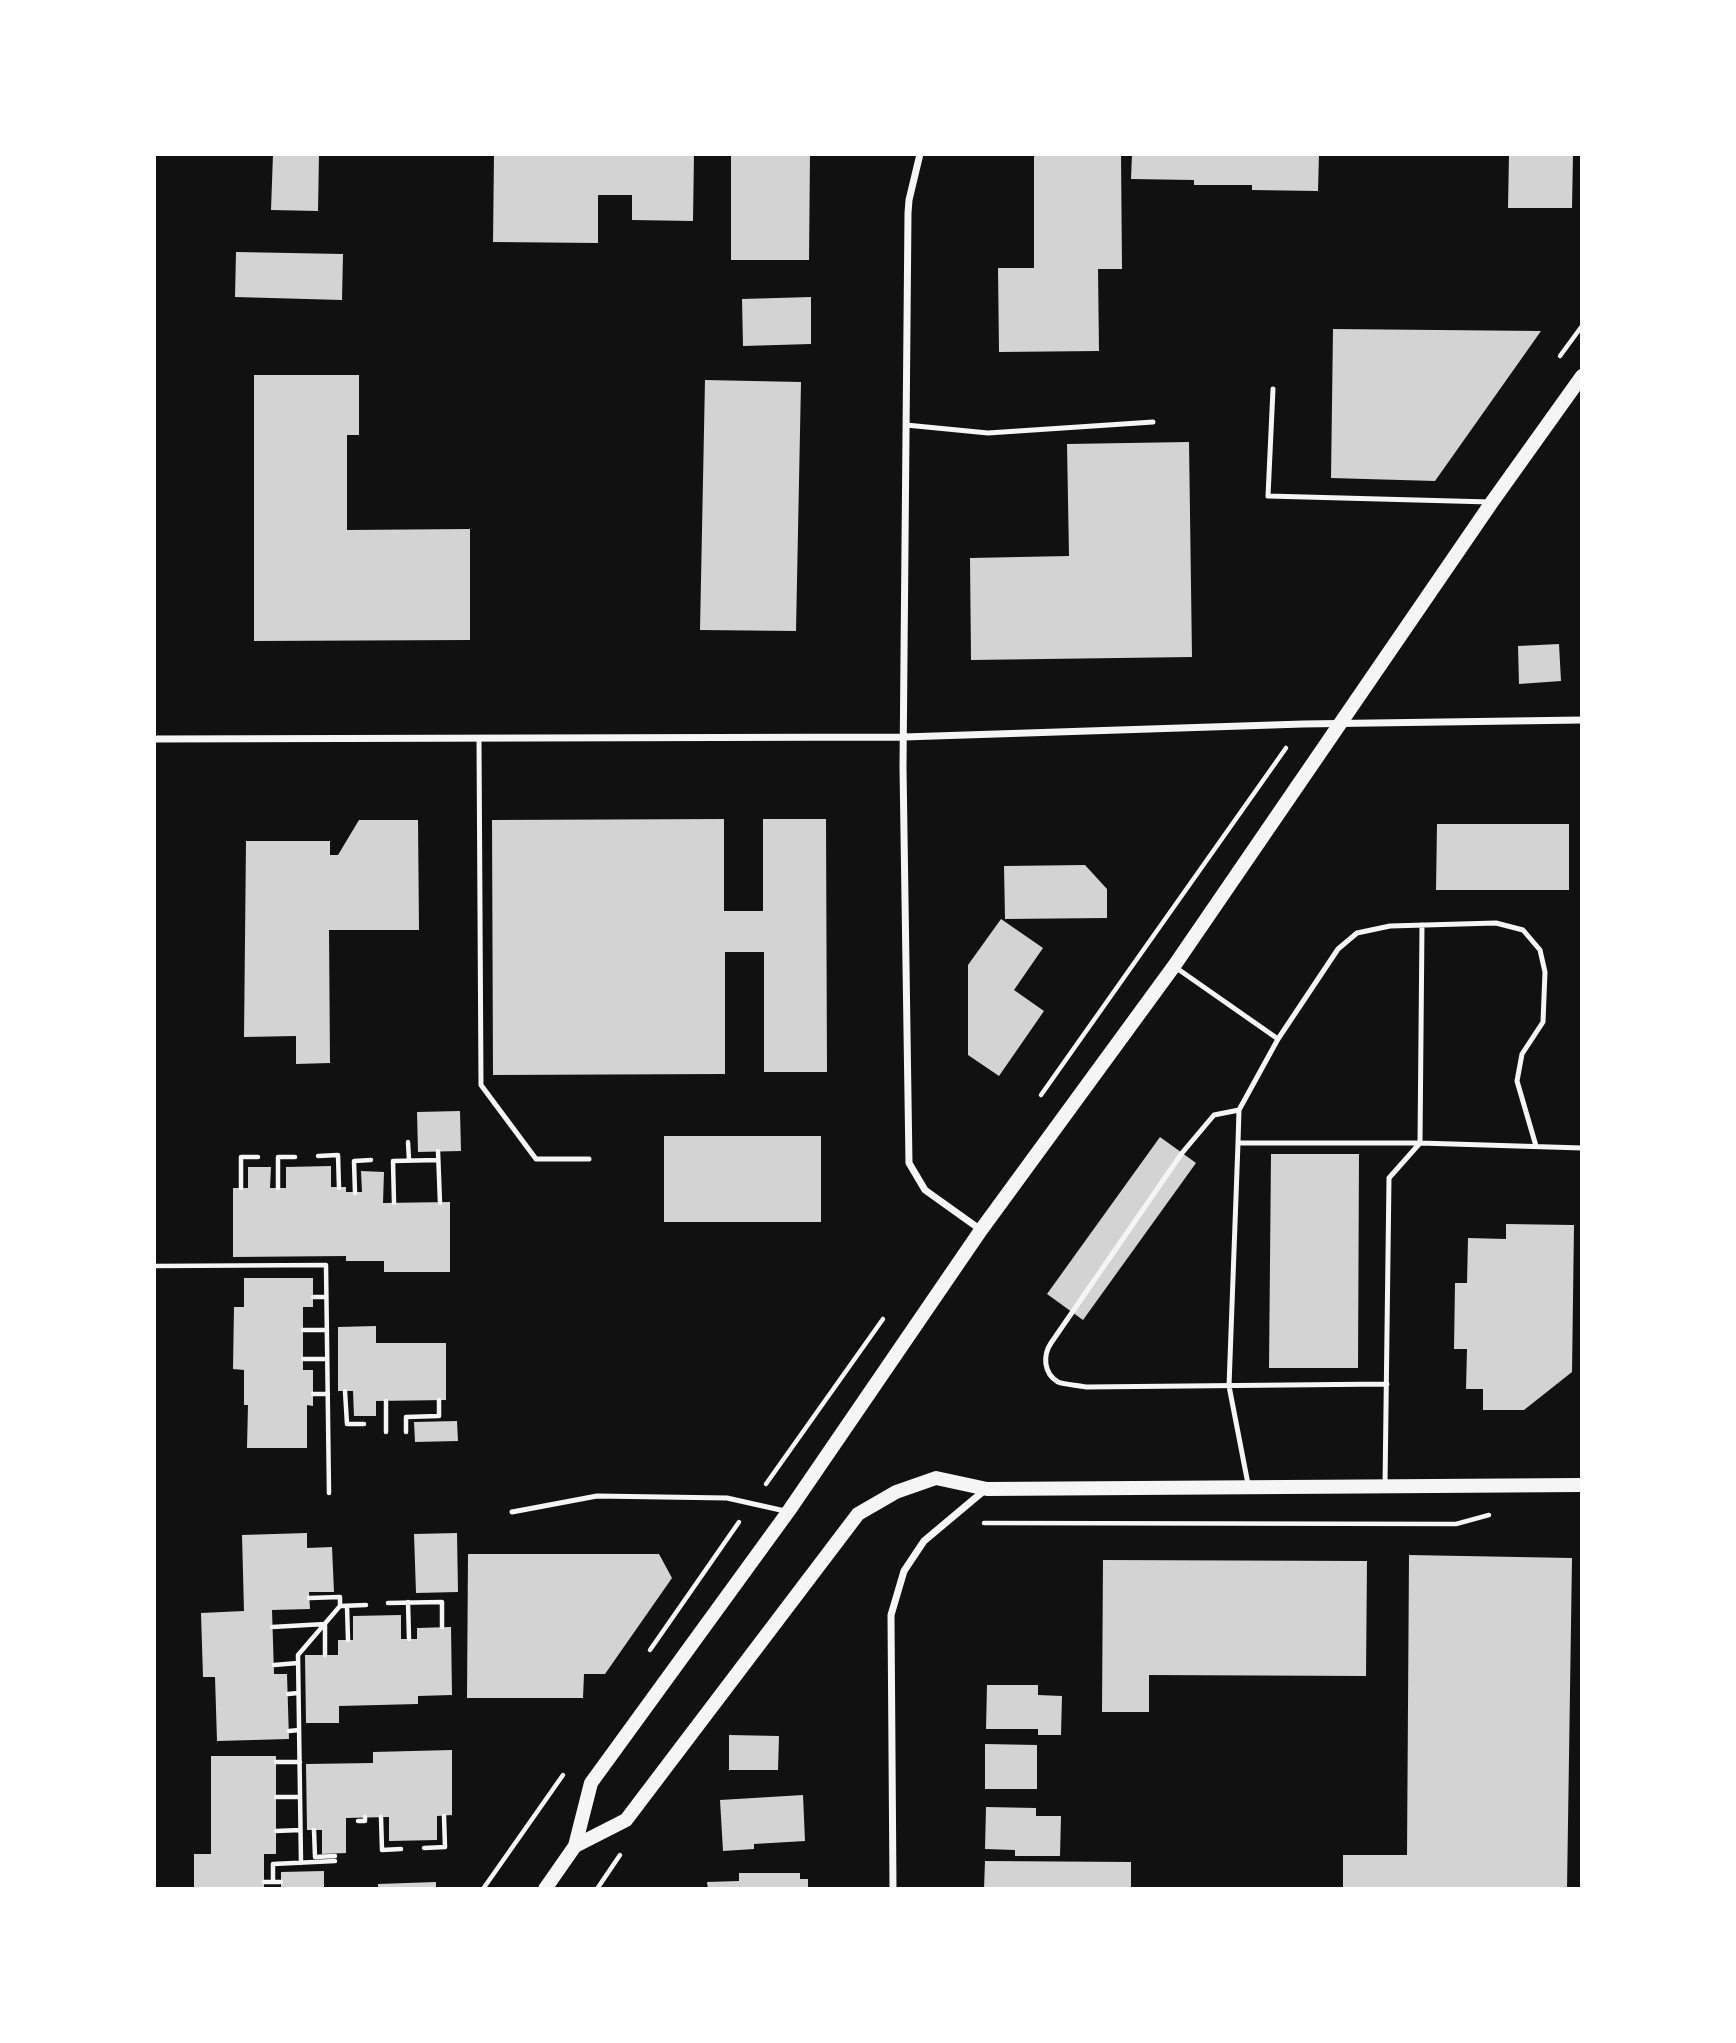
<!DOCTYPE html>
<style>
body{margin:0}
#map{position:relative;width:1736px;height:2043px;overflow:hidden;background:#111;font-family:"Space Grotesk",sans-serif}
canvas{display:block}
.frame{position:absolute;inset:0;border:156px solid #fff;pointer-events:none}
</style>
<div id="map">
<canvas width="1736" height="2043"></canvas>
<div class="frame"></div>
</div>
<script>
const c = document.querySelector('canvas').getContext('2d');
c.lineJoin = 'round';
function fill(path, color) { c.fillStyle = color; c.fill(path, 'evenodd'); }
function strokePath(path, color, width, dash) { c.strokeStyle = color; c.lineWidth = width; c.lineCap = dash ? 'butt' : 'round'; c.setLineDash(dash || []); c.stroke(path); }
const building = new Path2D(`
 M 273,154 L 319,154 L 318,211 L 271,210 Z
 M 494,154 L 694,154 L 693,221 L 632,220 L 632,195 L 598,195 L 598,243 L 493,242 Z
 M 731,154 L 810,154 L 809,260 L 731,260 Z
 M 1034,154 L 1121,154 L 1122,269 L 1098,269 L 1099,351 L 999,352 L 998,268 L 1034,268 Z
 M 1132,154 L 1319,154 L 1318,191 L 1252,190 L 1252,185 L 1194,185 L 1194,180 L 1131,179 Z
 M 1509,154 L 1573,154 L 1572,208 L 1508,208 Z
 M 236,252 L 343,254 L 342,300 L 235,297 Z
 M 811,297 L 811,344 L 743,346 L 742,299 Z
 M 1333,329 L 1541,331 L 1435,481 L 1331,478 Z
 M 254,375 L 359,375 L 359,435 L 347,435 L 347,530 L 470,529 L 470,640 L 254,641 Z
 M 705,380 L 801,382 L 796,631 L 700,630 Z
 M 1189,442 L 1192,657 L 971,660 L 970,558 L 1069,556 L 1067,444 Z
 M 1559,644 L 1561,681 L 1519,684 L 1518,646 Z
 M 724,819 L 724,911 L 763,911 L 763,819 L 826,819 L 827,1072 L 764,1072 L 764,952 L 725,952 L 725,1074 L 493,1075 L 492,820 Z
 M 359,820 L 418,820 L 419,930 L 329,930 L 330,1063 L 296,1064 L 296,1036 L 244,1037 L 246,841 L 330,841 L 330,855 L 338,855 Z
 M 1437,824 L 1569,824 L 1569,890 L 1436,890 Z
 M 1085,865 L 1107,889 L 1107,918 L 1005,919 L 1004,866 Z
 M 1001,919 L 1043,948 L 1014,990 L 1044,1011 L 999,1076 L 968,1055 L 968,965 Z
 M 460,1111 L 461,1151 L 418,1152 L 417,1112 Z
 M 664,1136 L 821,1136 L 821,1222 L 664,1222 Z
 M 1160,1137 L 1196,1163 L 1083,1320 L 1047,1294 Z
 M 1271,1154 L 1359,1154 L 1358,1368 L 1269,1368 Z
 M 331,1166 L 331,1187 L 346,1187 L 346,1192 L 362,1192 L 361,1171 L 384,1172 L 383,1203 L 450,1202 L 450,1272 L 384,1272 L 384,1261 L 346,1261 L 346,1256 L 233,1257 L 233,1188 L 248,1188 L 248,1167 L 271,1167 L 270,1188 L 286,1188 L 286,1167 Z
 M 1506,1224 L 1574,1225 L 1572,1372 L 1524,1410 L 1483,1410 L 1483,1389 L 1466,1389 L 1467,1349 L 1454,1349 L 1455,1283 L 1467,1283 L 1468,1238 L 1506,1239 Z
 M 244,1278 L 313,1278 L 313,1307 L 303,1307 L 303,1370 L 313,1370 L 313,1406 L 307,1405 L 307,1448 L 247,1448 L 248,1405 L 244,1405 L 244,1370 L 233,1369 L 234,1307 L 244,1307 Z
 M 376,1326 L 376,1343 L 446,1343 L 446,1400 L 376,1401 L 376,1416 L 354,1416 L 353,1391 L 338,1391 L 338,1327 Z
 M 457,1421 L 458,1441 L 415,1442 L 414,1422 Z
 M 307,1533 L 307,1548 L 332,1547 L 334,1592 L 309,1592 L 310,1609 L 272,1610 L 274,1674 L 287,1674 L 289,1739 L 217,1741 L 215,1677 L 203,1677 L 201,1613 L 244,1611 L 242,1535 Z
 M 457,1533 L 458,1592 L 416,1593 L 414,1534 Z
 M 468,1554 L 659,1554 L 672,1578 L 605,1674 L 584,1674 L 583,1698 L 467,1698 Z
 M 1409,1555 L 1572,1558 L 1567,1889 L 1343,1889 L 1343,1855 L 1407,1855 Z
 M 1103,1560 L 1367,1561 L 1366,1676 L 1149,1675 L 1149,1712 L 1102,1712 Z
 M 401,1615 L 401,1639 L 417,1639 L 417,1628 L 451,1627 L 452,1695 L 418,1696 L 418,1704 L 339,1706 L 339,1723 L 306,1723 L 305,1655 L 338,1655 L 338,1640 L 353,1640 L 353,1616 Z
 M 987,1685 L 1038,1685 L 1038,1695 L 1062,1696 L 1061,1735 L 1038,1735 L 1038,1729 L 986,1729 Z
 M 729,1735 L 779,1736 L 778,1770 L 729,1770 Z
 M 985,1744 L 1037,1745 L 1037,1789 L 985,1789 Z
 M 452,1750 L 452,1815 L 437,1816 L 437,1840 L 389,1841 L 389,1817 L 346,1818 L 346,1853 L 322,1854 L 322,1830 L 307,1830 L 306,1764 L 373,1763 L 373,1752 Z
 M 211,1756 L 276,1756 L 276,1854 L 264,1854 L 264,1889 L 194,1889 L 194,1854 L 211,1854 Z
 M 803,1795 L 805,1841 L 754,1844 L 754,1849 L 723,1851 L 720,1800 Z
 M 986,1807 L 1036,1808 L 1036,1816 L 1061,1816 L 1060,1856 L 1015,1856 L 1015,1850 L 985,1849 Z
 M 985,1861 L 1131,1862 L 1131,1889 L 984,1889 Z
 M 324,1871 L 324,1889 L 281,1889 L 281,1872 Z
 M 739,1873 L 800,1873 L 800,1879 L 808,1879 L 808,1889 L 708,1889 L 707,1882 L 739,1881 Z
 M 436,1882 L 436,1889 L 378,1889 L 378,1884 Z`);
const path = new Path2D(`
 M 1560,356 L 1582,326
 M 1041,1095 L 1286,748
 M 408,1142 L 409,1160
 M 438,1151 L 440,1203
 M 318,1156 L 338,1155 L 339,1188
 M 241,1188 L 241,1157 L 258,1157
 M 278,1188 L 278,1157 L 295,1157
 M 355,1193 L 354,1161 L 371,1160
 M 394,1203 L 393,1161 L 438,1160
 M 154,1266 L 326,1265 L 329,1493
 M 313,1297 L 326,1297
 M 303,1330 L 327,1330
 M 303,1359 L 327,1359
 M 345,1391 L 347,1424 L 364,1424
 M 313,1394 L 328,1394
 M 386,1401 L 386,1432
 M 406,1432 L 406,1417 L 439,1416 L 439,1400
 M 766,1484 L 883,1319
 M 984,1523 L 1456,1524 L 1489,1515
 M 309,1598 L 340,1597 L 340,1606
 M 408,1602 L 409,1639
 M 388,1603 L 442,1602 L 442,1627
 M 347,1606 L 348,1640
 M 272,1627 L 325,1624 L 325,1655
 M 650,1650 L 739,1522
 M 274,1665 L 298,1663
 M 288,1694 L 298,1693
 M 289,1731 L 299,1730
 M 276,1762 L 300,1762
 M 276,1797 L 300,1797
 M 381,1817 L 382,1850 L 401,1849
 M 358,1821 L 365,1821 L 365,1817
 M 314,1830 L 315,1857 L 335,1856
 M 276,1831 L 300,1830
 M 424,1848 L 445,1847 L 444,1816
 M 301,1863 L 298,1655 L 340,1606 L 366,1605
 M 264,1882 L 281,1882
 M 273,1882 L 273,1864 L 335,1861
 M 483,1889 L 563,1775
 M 597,1889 L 620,1855`);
const service = new Path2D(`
 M 1273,389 L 1268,496 L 1490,502
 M 906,425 L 988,433 L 1153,422
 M 479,739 L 481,1085 L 536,1159 L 589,1159
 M 1422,925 L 1420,1143 L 1582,1148
 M 1175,967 L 1278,1039
 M 1239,1110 L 1214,1115 L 1182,1153 L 1051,1343 C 1043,1355 1043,1373 1058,1382 C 1065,1385 1078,1385 1086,1387 L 1387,1384
 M 1238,1143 L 1239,1110 L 1278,1039 L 1338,949 L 1357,933 L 1390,926 L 1496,923 L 1523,930 L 1540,950 L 1545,972 L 1543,1022 L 1522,1054 L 1517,1081 L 1536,1146
 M 1248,1484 L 1229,1386 L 1238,1143 L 1420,1143
 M 1385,1485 L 1389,1178 L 1420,1143
 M 512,1512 L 597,1496 L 727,1498 L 785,1511`);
const minor = new Path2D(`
 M 920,154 L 909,200 L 908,213 L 903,767 L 909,1163 L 925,1190 L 981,1230
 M 154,739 L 904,737 L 1303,724 L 1582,720
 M 893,1889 L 891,1615 L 904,1571 L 924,1541 L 986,1489`);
const secondary = new Path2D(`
 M 575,1846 L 626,1820 L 858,1514 L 896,1492 L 936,1478 L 987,1489 L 1582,1485
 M 545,1889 L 575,1846 L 591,1783 L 788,1512 L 981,1230 L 1174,966 L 1492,502 L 1582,376`);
fill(building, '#d3d3d3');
strokePath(path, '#f5f5f5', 4.5);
strokePath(service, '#f5f5f5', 5);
strokePath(minor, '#f5f5f5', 7);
strokePath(secondary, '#f5f5f5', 14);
</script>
